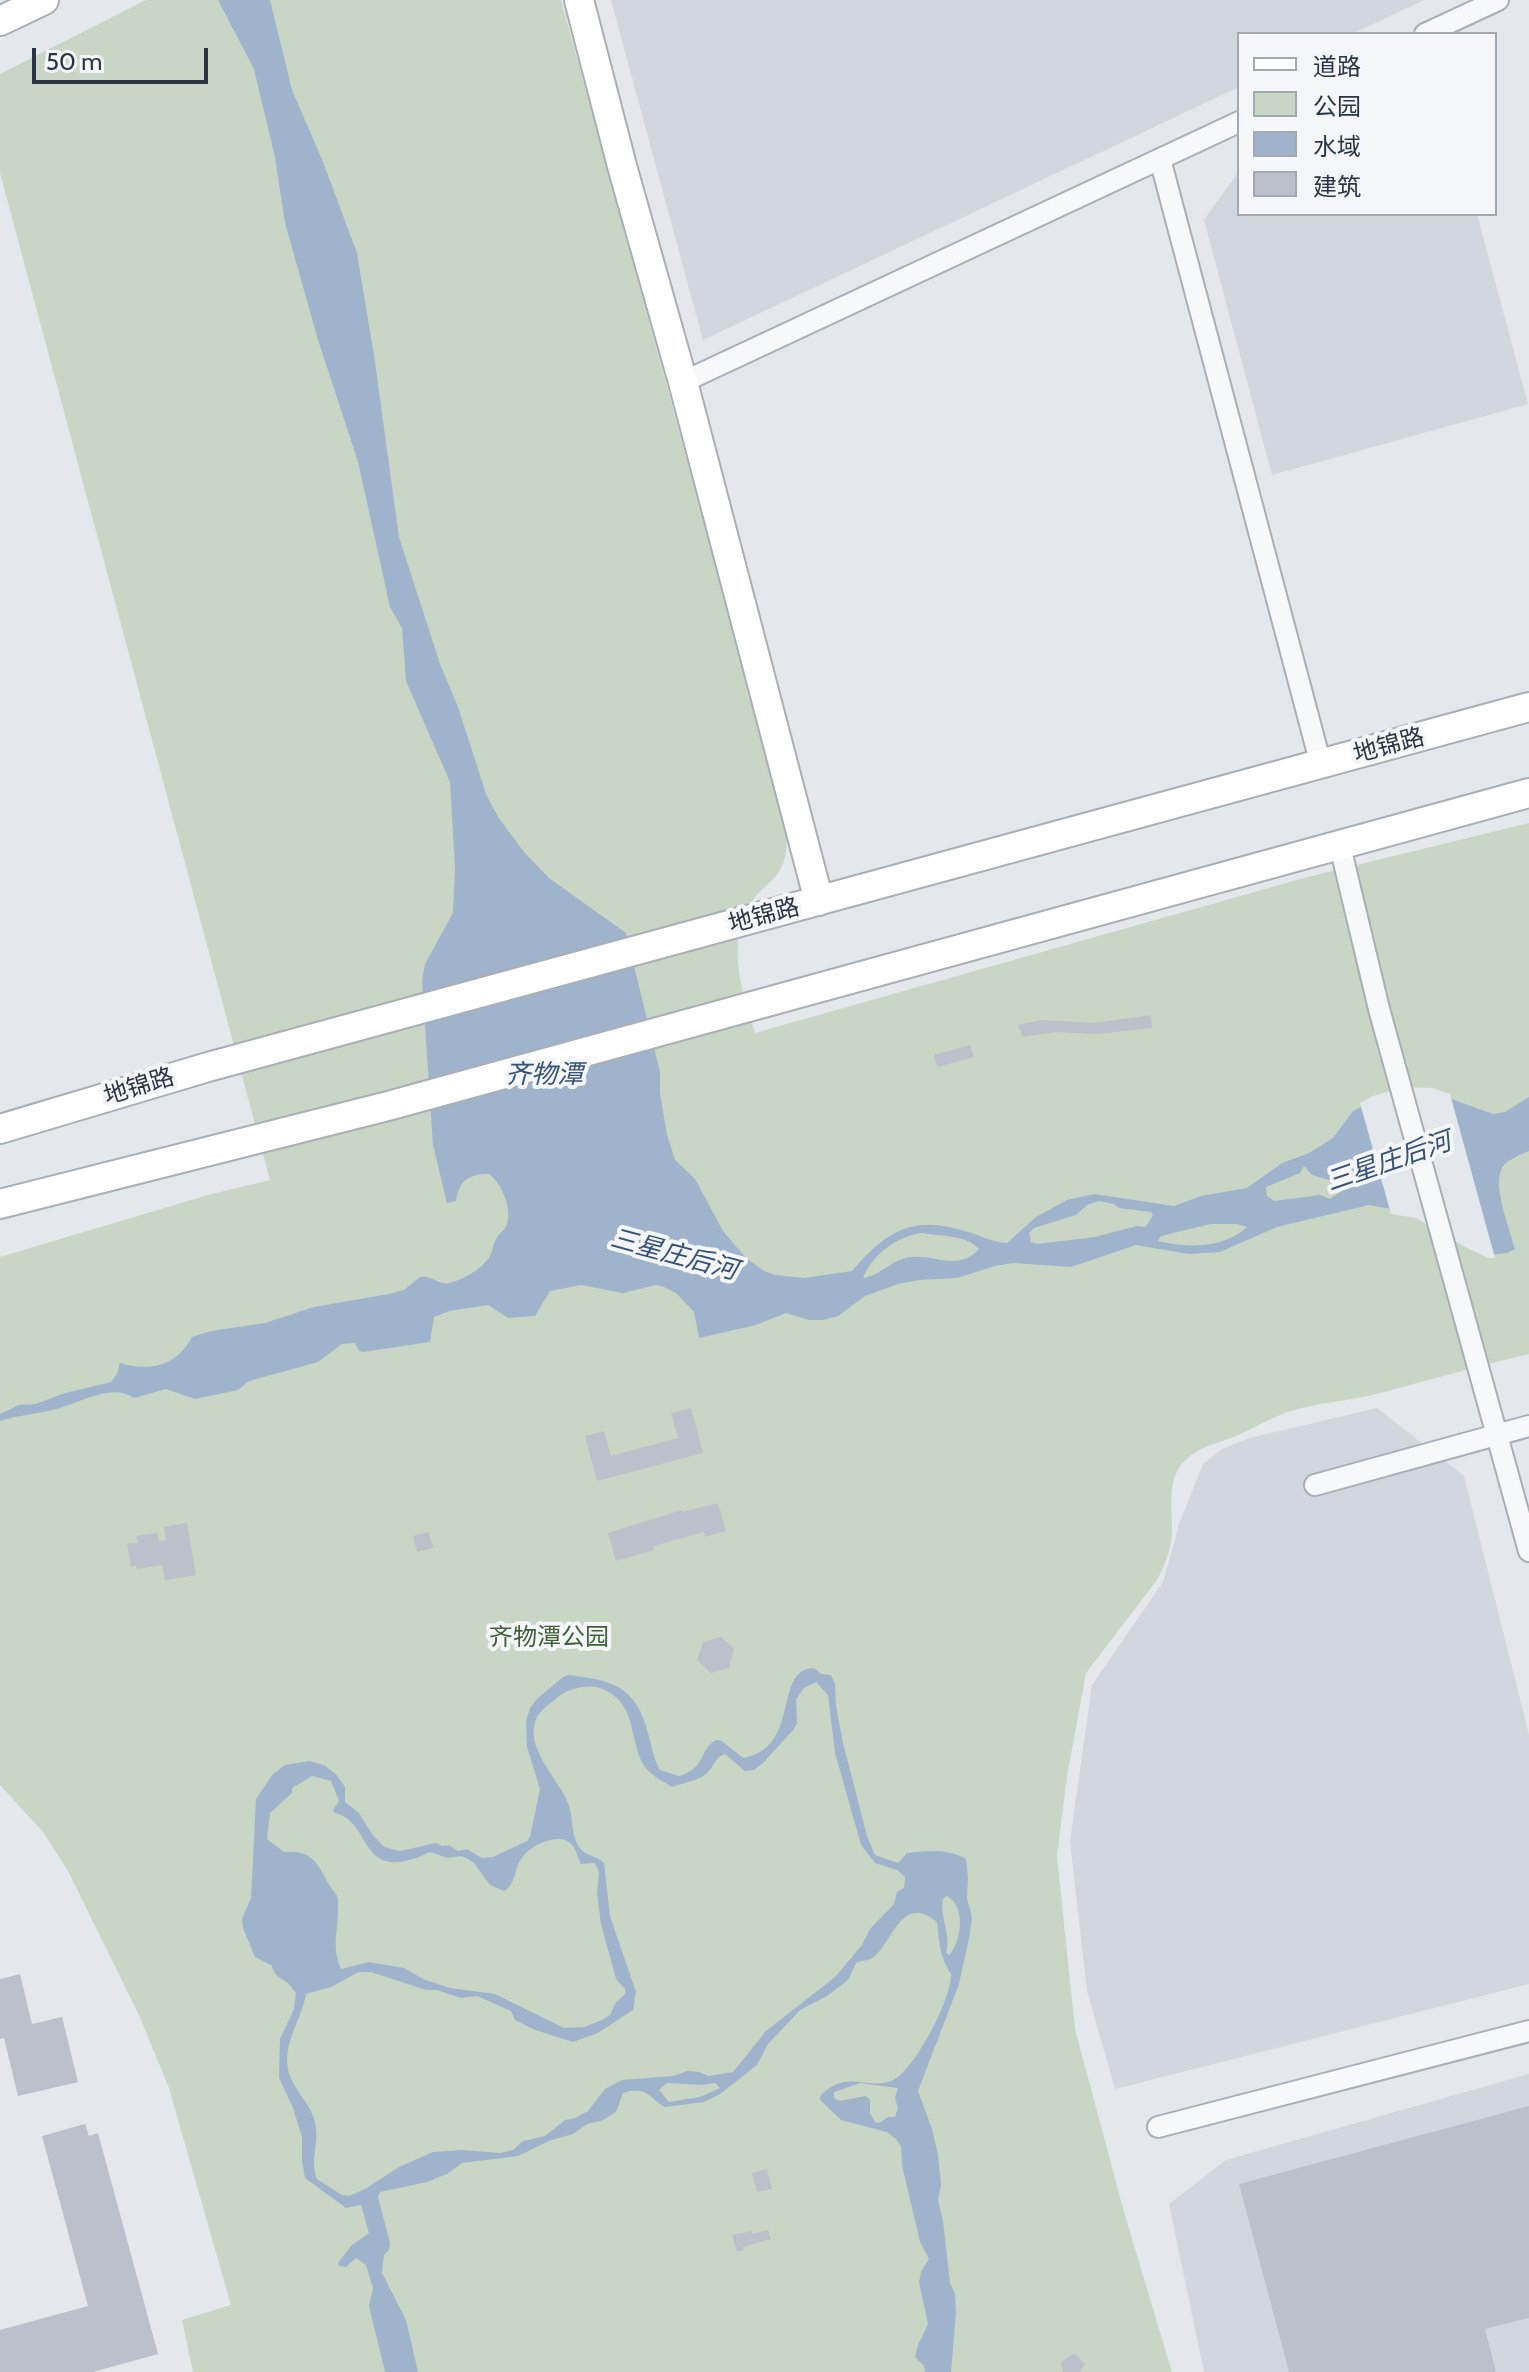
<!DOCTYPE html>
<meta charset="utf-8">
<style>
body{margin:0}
#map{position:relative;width:1529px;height:2372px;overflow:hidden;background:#e4e7ec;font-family:Cabin,"Noto Sans SC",sans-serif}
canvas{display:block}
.legend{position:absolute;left:1237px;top:32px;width:260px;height:184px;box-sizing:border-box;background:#f4f6f9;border:2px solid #a4a8b1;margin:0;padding:10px 14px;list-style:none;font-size:24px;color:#2b3445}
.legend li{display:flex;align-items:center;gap:16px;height:40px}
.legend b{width:40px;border:2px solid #a4a8b1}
.scale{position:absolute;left:32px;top:48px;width:176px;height:36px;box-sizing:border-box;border:4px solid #2b3445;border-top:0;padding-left:10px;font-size:24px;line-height:28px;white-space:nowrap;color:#2b3445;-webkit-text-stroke:6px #f4f6f9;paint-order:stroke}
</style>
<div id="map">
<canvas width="1529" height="2372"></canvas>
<ul class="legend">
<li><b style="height:10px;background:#fff"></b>道路</li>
<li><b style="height:22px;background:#c9d6c5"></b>公园</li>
<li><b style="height:22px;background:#9fb4cc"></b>水域</li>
<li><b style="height:22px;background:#bbc0ca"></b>建筑</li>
</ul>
<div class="scale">50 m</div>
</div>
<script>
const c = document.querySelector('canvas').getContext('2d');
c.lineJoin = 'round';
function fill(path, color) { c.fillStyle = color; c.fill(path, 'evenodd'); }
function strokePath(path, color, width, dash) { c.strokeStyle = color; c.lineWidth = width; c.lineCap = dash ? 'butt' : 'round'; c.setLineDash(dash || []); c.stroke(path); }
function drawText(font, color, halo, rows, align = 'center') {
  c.font = font + ' Cabin,"Noto Sans SC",sans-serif'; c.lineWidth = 8; c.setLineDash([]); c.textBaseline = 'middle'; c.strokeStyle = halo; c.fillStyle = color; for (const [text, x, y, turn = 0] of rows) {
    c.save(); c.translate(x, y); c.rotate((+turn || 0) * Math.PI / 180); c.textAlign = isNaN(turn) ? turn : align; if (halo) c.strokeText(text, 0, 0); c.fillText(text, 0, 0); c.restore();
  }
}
const built = new Path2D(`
 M 611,0 L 1424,0 L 1352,34 L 1239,34 L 1239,87 L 703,340 Z
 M 1239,171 L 1239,214 L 1477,214 L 1528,404 L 1272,475 L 1204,220 Z
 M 1377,1408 L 1464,1476 L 1529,1735 L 1529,1984 L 1115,2089 L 1087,1991 L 1070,1841 L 1092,1685 L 1163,1582 L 1179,1524 L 1203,1464 L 1222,1449 L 1250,1438 Z
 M 1529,2074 L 1529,2372 L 1204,2372 L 1169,2204 L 1226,2160 Z`);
const green = new Path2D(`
 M 146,0 L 561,0 L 786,821 C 787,843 789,863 773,879 C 768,885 760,890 755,897 C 724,942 741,986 755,1033 L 1304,878 L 1529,823 L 1529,1354 C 1477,1366 1427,1381 1376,1394 C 1350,1401 1323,1402 1298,1409 C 1273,1415 1254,1429 1231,1438 C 1211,1445 1192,1449 1179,1468 C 1167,1486 1173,1513 1172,1533 C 1171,1550 1165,1565 1157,1580 L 1086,1673 L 1067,1776 L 1057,1856 L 1075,2029 L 1124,2212 L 1172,2372 L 193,2372 L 182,2320 L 231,2305 L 169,2088 L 139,2015 L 68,1871 L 43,1832 L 0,1785 L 0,1257 L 208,1195 L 270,1180 L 0,173 L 0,74 Z`);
const water = new Path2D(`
 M 218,0 L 270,0 L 292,90 L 323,162 L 357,253 L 374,355 L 399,537 L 440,664 L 458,707 L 486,794 L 498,817 L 524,852 L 549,878 L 626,933 L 660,1072 L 660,1093 L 667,1135 L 675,1160 L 695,1179 L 723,1231 L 746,1258 L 764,1271 L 775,1275 L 804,1278 L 852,1271 C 889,1228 915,1214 971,1233 C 984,1237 993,1242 1007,1243 L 1036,1217 L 1067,1200 L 1094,1194 L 1174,1206 L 1201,1196 L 1247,1188 L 1282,1163 L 1309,1153 L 1333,1138 L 1353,1111 L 1375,1100 L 1432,1092 L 1493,1114 L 1505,1112 L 1529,1097 L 1529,1151 C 1520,1155 1508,1159 1502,1168 C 1492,1185 1510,1230 1515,1249 L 1507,1253 L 1490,1255 L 1418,1214 L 1369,1205 L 1277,1227 L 1220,1252 L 1189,1254 L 1136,1245 L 1071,1267 L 1013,1263 L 995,1266 L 957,1278 L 919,1280 L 898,1284 L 865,1296 L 838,1316 L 823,1320 L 809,1320 L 786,1313 L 756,1325 L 699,1338 L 694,1312 L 676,1293 L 664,1287 L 656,1285 L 623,1293 L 581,1285 L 550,1291 L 535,1316 L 508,1318 L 488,1305 L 449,1311 L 434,1317 L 430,1342 L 363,1352 L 359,1351 L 355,1343 L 342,1344 L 318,1362 L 249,1381 L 238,1390 L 195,1399 L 166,1389 L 134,1398 C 112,1382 78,1404 56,1409 C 37,1414 18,1415 0,1421 L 0,1414 L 19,1405 L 36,1404 L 65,1393 L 111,1382 L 117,1374 L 120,1363 C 149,1372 177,1366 192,1337 L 211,1331 L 265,1323 L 314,1307 L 389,1294 L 404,1290 L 420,1277 C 432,1275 438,1285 449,1283 C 463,1280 482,1269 490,1256 C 493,1251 493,1244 496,1239 C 499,1233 505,1231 507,1224 C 512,1208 502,1184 489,1174 C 468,1174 459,1181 456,1201 L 447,1203 L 433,1145 L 422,981 L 425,964 L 453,913 L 455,868 L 450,782 L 406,681 L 402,628 L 390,607 L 358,462 L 318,340 L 285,223 L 275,157 L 254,69 ZM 1304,1166 L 1312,1175 L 1343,1184 L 1342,1191 L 1330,1199 L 1320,1195 L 1274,1201 L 1267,1196 L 1266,1187 L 1300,1173 ZM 1099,1201 L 1114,1204 L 1119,1208 L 1151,1212 L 1153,1215 L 1146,1227 L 1137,1226 L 1095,1237 L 1037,1244 L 1031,1242 L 1029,1233 L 1034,1228 L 1076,1215 L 1087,1205 ZM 1211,1224 L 1237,1224 L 1247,1227 C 1223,1249 1187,1248 1158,1241 L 1161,1236 ZM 923,1233 C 942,1237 965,1234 979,1249 C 958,1272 935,1254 911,1257 C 892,1259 880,1276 863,1278 C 872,1255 898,1235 923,1233 Z
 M 814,1668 L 821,1674 L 831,1675 L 835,1684 L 836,1706 L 843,1743 L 867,1836 L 875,1855 L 898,1863 L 907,1853 C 929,1851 946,1848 966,1859 L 968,1878 L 967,1898 L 972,1917 L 970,1934 L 959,1984 L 918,2091 L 932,2129 L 938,2155 L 941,2185 L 938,2200 L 943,2221 L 950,2283 L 955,2294 L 956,2313 L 951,2372 L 925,2372 L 924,2366 L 915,2357 L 918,2345 L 928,2324 L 919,2282 L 921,2272 L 929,2259 L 920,2242 L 902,2165 L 901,2146 L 896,2139 L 887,2132 L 841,2120 L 820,2100 L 820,2096 C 847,2069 864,2090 891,2081 C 913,2074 952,1998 951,1974 C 940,1958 939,1942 937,1922 C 902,1893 892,1942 874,1957 C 869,1961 862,1960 856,1963 L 848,1980 L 827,1996 L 800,2010 L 768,2044 L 757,2065 L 720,2094 L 704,2102 L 665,2107 C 648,2097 647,2085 623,2093 L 616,2112 L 601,2121 L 587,2124 L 573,2134 L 551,2140 L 518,2156 L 462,2163 L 447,2174 L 427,2182 L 380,2192 L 378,2197 L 390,2243 L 389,2250 L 384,2255 L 382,2273 L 406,2320 L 418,2372 L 385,2372 L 369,2306 L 373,2288 L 366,2265 L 356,2258 L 346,2267 L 339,2266 L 338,2263 L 351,2246 L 369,2233 L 361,2205 L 346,2208 L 305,2178 L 302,2161 L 302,2137 L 293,2108 L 279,2078 L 280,2039 L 294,2009 L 296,1993 L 288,1983 L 276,1975 L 271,1965 L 255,1957 L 243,1928 L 242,1919 L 251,1898 L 256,1799 L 273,1774 L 285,1765 L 309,1761 L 324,1765 L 336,1774 L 345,1787 L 345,1802 L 359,1813 L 372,1834 L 384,1847 L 400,1851 L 436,1843 L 442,1846 L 449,1845 L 458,1851 L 467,1849 L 482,1858 L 493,1857 L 527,1841 L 530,1837 L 540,1789 L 527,1747 L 526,1722 L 530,1708 L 537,1699 L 563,1677 L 568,1675 C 612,1680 636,1686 648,1733 C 652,1746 653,1758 660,1770 L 679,1776 C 707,1768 698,1750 716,1740 L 722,1741 L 743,1758 C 802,1748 772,1669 814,1668 ZM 816,1682 L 828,1695 L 835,1753 L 861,1845 L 875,1863 L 897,1870 L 905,1877 L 904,1888 L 897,1892 L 894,1904 L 870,1929 L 862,1945 L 835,1977 L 766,2031 L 733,2072 L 708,2076 L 699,2072 L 687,2071 L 673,2076 L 622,2080 L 605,2089 L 588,2111 L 575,2118 L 565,2120 L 545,2136 L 523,2141 L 513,2150 L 500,2153 L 462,2150 L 433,2152 L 399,2167 L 365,2189 L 349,2196 L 342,2195 L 317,2179 C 310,2161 318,2147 316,2129 C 315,2107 295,2093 289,2073 C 281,2044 302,2020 306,1994 L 331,1987 L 359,1972 L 371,1972 L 426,1990 L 437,1990 L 461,1998 L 477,1996 L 511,2011 L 515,2020 L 535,2030 L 573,2042 L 598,2033 L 633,2010 L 636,1992 L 610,1916 L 604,1863 C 597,1856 590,1857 583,1851 C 570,1839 574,1821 569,1806 C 561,1780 522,1748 537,1717 C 542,1708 552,1703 559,1696 C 569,1689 588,1684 600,1688 C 641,1703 627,1746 647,1769 C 652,1776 664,1782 672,1787 C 683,1783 697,1781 706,1774 C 714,1767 714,1758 725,1754 L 745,1771 L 754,1770 L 763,1763 L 794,1729 L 797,1723 L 796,1699 L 804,1688 ZM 312,1776 L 331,1781 L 339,1801 L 333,1810 L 335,1813 C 374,1822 357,1887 430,1852 L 448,1858 L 462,1856 L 468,1859 L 474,1863 L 490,1885 L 504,1891 C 516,1885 514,1868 522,1858 C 530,1845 561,1830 573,1846 C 577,1851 578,1859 581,1864 L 595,1863 L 599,1873 L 597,1894 L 601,1924 L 616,1979 L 625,1989 L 625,1994 L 616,2002 L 610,2015 L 602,2020 L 584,2027 L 564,2028 L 495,1994 L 450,1988 L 425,1980 L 404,1968 L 369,1962 L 341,1969 C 330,1942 340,1928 338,1901 C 338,1893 333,1892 330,1886 C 317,1864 314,1850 284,1852 L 267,1839 L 270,1813 L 292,1793 L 292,1788 ZM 947,1896 C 966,1906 962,1941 949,1955 L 946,1953 C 952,1935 939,1917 943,1899 ZM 667,2083 L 702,2085 L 715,2083 L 720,2088 L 700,2097 L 669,2102 L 659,2090 ZM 860,2083 L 898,2088 L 895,2098 L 898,2108 L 895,2117 L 888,2117 L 879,2123 L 875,2122 L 870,2113 L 870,2100 L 866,2096 L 839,2101 L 834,2098 L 834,2092 Z`);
const pier = new Path2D(`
 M 1404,1087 L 1432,1088 L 1450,1094 L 1495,1258 L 1488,1258 L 1467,1248 L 1416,1218 L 1391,1214 L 1360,1103 L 1373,1096 Z`);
const building = new Path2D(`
 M 1151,1015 L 1152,1028 L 1096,1034 L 1055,1032 L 1023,1037 L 1018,1025 L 1042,1020 L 1094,1023 Z
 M 970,1045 L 974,1057 L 937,1067 L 934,1055 Z
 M 691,1408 L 703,1453 L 597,1481 L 585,1436 L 604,1431 L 611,1456 L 678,1438 L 671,1413 Z
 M 718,1503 L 726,1531 L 705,1537 L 704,1532 L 653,1546 L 654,1550 L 616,1561 L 608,1533 L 682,1510 L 683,1512 Z
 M 187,1523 L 196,1575 L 165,1580 L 162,1565 L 137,1569 L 136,1566 L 131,1567 L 127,1544 L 138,1543 L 136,1536 L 158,1533 L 159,1541 L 166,1540 L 164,1527 Z
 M 429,1532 L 433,1548 L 417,1552 L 413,1536 Z
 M 721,1637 L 734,1649 L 729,1668 L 711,1673 L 697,1660 L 703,1642 Z
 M 20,1974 L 32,2024 L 62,2017 L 78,2082 L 18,2096 L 4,2038 L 0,2039 L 0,1979 Z
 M 1529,2106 L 1529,2318 L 1485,2329 L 1496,2372 L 1289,2372 L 1239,2184 Z
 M 85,2124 L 89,2136 L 98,2133 L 158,2354 L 93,2372 L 0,2372 L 0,2330 L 88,2306 L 42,2136 Z
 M 767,2169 L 772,2189 L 757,2192 L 752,2173 Z
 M 768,2230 L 771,2239 L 743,2247 L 744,2250 L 737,2252 L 732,2235 L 752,2231 L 752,2234 Z
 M 1074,2353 L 1085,2364 L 1080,2372 L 1063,2372 L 1061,2362 Z`);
const street = new Path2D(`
 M 1425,34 L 1498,0
 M 1160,159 L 1321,765
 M 683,382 L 1239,122
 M 1340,846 L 1379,1009 L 1529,1551
 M 1315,1485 L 1529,1426
 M 1158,2127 L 1529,2031`);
const secondary = new Path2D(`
 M 579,0 L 622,166 L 683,382 L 819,901
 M 0,21 L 44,0
 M 0,1129 L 208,1067 L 1529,707
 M 0,1204 L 388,1106 L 1529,793`);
const streetNames = [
 ["地锦路",1389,746,-15],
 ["地锦路",764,916,-15],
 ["地锦路",139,1087,-17]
];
const parkNames = [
 ["齐物潭公园",549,1638]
];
const waterNames = [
 ["齐物潭",544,1075],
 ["三星庄后河",1389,1162,-19],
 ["三星庄后河",674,1255,15]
];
fill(built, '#d2d6de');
fill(green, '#c9d6c5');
fill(water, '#9fb4cc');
fill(pier, '#e4e7ec');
fill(building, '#bbc0ca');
strokePath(street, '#a9aeb7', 24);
strokePath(secondary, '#a9aeb7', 32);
strokePath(street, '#f7f8fa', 20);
strokePath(secondary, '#fff', 28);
drawText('24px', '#2b3445', '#f4f6f9', streetNames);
drawText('24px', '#3f6138', '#f4f6f9', parkNames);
drawText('italic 26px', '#34527a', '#f4f6f9', waterNames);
</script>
